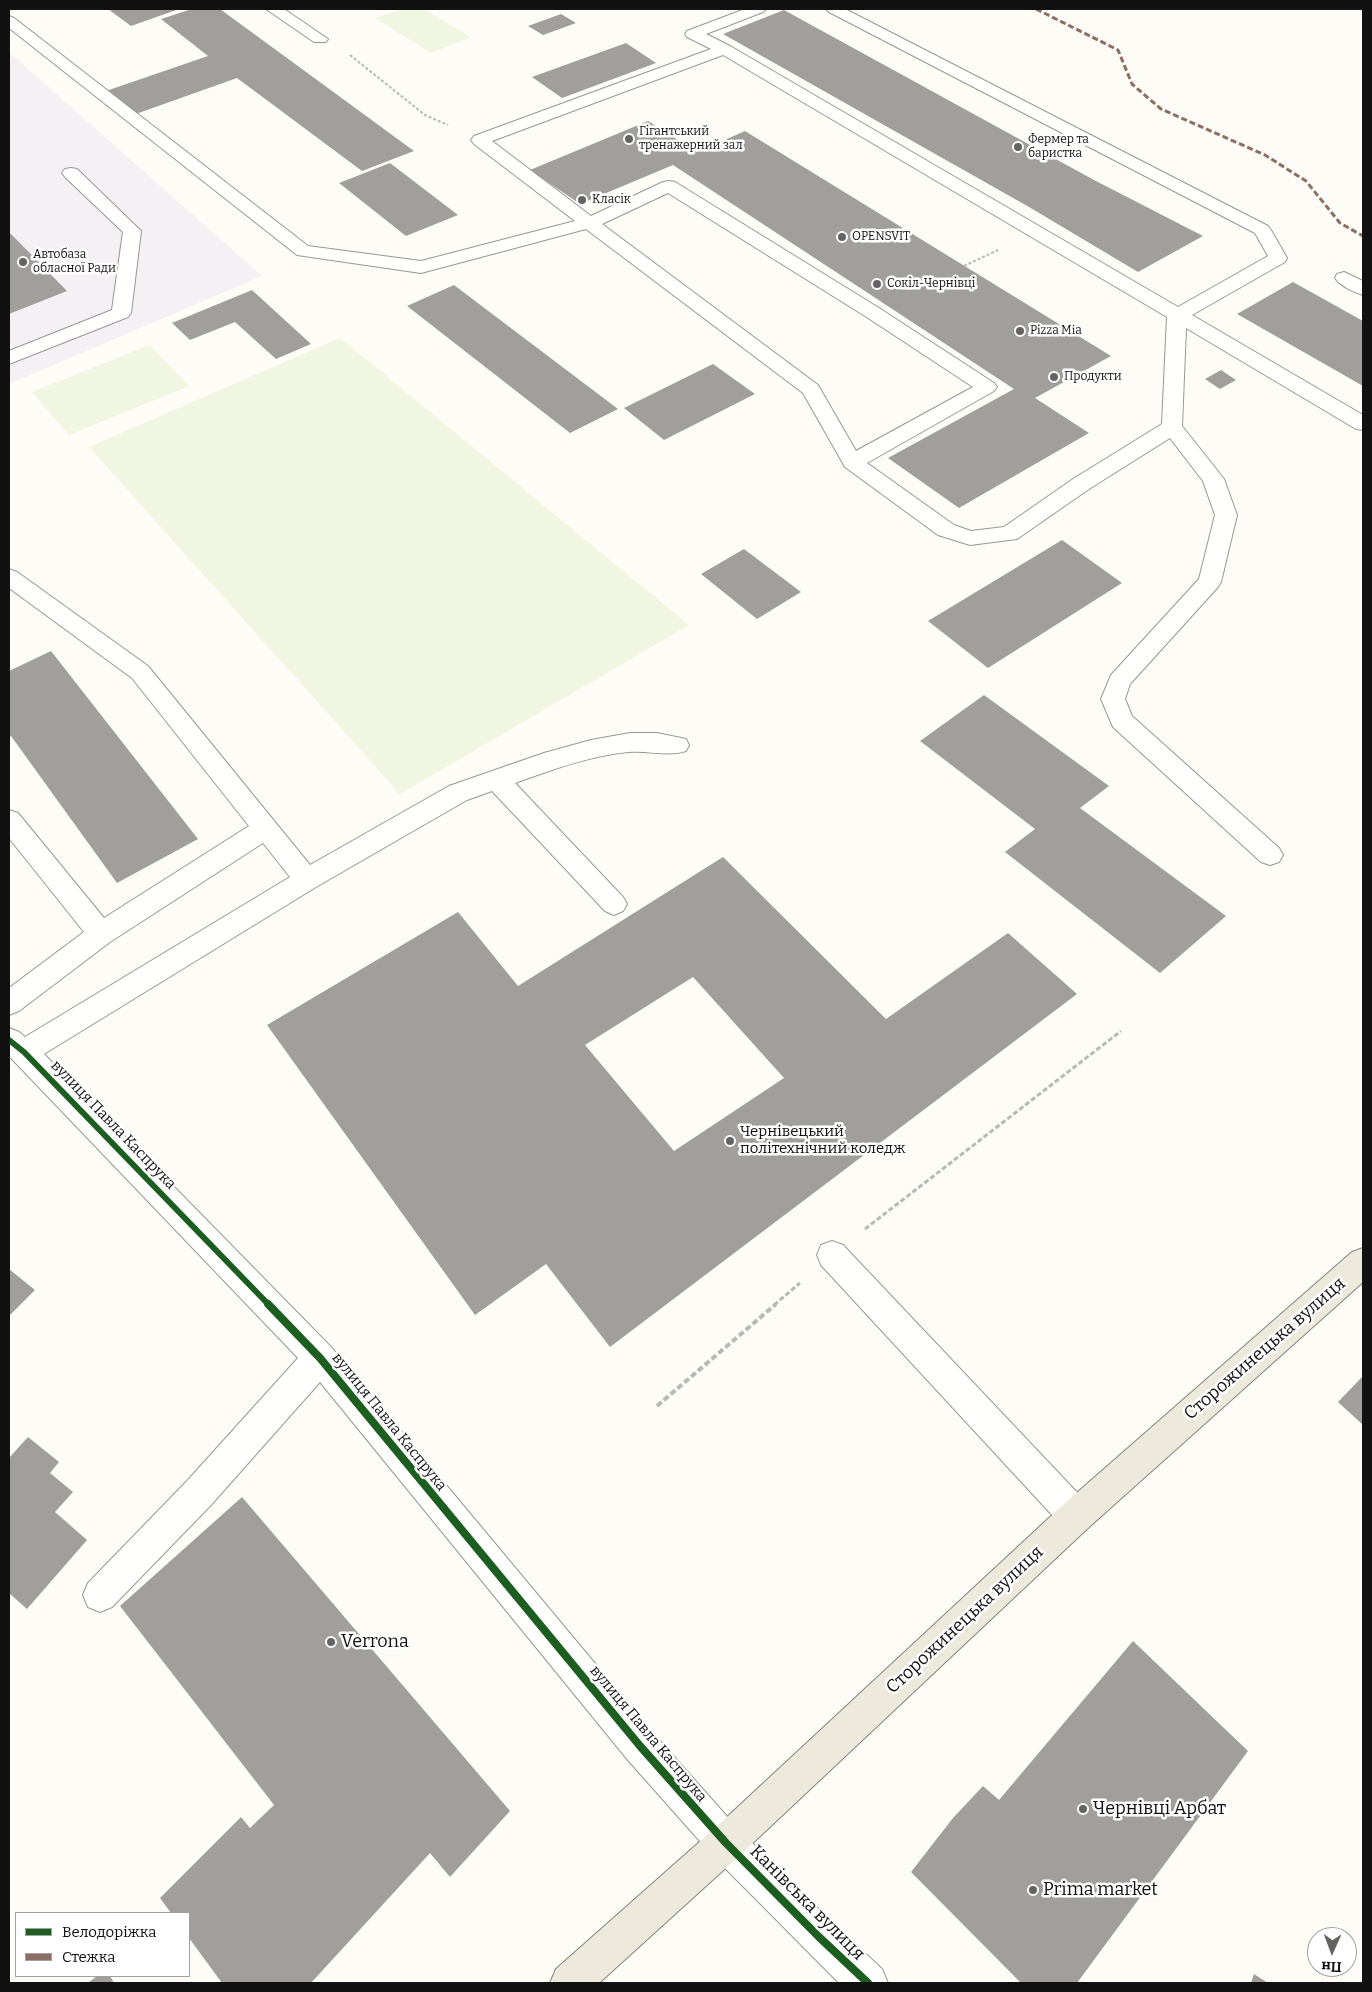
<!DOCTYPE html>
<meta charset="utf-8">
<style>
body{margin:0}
#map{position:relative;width:1372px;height:1992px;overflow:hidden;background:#fdfcf7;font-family:Bitter,serif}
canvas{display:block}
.frame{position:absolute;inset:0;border:10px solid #111;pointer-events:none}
.legend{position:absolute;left:15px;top:1912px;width:175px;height:65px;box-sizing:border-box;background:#fff;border:1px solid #a0a0a0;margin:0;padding:6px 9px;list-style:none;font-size:15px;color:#111}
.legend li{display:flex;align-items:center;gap:10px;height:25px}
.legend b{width:25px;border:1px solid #a0a0a0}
.north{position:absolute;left:1307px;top:1927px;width:50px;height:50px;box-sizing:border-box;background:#fff;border:1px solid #a0a0a0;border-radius:50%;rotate:182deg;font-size:14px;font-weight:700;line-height:20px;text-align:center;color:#111}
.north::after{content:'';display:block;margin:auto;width:18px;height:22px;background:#646362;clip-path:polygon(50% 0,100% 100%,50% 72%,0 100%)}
</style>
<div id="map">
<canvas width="1372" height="1992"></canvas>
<div class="frame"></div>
<ul class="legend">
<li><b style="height:6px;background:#1b5e20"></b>Велодоріжка</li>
<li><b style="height:6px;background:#8d6e63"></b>Стежка</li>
</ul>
<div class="north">Пн</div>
</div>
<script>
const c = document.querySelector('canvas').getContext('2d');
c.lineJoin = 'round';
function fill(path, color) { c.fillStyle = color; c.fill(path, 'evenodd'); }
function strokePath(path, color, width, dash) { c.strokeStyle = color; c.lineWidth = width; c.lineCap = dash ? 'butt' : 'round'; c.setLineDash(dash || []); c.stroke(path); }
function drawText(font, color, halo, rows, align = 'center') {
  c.font = font + ' Bitter,serif'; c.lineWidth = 5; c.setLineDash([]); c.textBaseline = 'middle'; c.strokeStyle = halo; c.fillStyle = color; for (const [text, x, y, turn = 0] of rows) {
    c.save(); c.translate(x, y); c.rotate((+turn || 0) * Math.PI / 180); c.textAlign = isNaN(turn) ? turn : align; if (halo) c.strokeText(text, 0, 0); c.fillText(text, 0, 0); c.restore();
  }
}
const industrial = new Path2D(`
 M 9,52 L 262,276 L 9,384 Z`);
const pitch = new Path2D(`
 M 404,9 L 423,9 L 471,37 L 431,53 L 375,18 Z
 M 340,338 L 689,625 L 400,794 L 89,447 Z
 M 150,345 L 189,386 L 69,435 L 32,392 Z`);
const building = new Path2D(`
 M 108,9 L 179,9 L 131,26 Z
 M 192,9 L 220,9 L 414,151 L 362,171 L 237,78 L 133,115 L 106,91 L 208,56 L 161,19 Z
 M 784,10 L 1094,180 L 1203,236 L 1138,272 L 1029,207 L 723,34 Z
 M 561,14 L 576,23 L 543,35 L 528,26 Z
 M 626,43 L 656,63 L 562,98 L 532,77 Z
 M 648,121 L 697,152 L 745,131 L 1111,356 L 1035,398 L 1089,433 L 959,508 L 888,458 L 1014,389 L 673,165 L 580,204 L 530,170 Z
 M 390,163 L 458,215 L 406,236 L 339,183 Z
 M 9,232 L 67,291 L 9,314 Z
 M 1293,282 L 1363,321 L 1363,386 L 1237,314 Z
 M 454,285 L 618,409 L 570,433 L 407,306 Z
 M 252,290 L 311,344 L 276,359 L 235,322 L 190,340 L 172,323 Z
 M 713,364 L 755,394 L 664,440 L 624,408 Z
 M 1221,370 L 1236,380 L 1220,389 L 1205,379 Z
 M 1062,540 L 1122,583 L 988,668 L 928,621 Z
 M 744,549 L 801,592 L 757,619 L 701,574 Z
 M 51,651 L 198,839 L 117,883 L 11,736 L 9,737 L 9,671 Z
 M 984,695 L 1109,786 L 1080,808 L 1226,916 L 1160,973 L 1005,852 L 1035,829 L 920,741 Z
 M 723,857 L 886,1019 L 1008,933 L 1077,994 L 610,1347 L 546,1264 L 475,1315 L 267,1025 L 458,912 L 518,986 ZM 693,977 L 784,1078 L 674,1151 L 585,1045 Z
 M 9,1269 L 35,1290 L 9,1316 Z
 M 1363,1376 L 1363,1425 L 1338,1402 Z
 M 28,1437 L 59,1462 L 50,1473 L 73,1492 L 55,1512 L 87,1540 L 27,1609 L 9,1593 L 9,1458 Z
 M 242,1497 L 510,1811 L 450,1877 L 430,1853 L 311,1983 L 222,1983 L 189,1938 L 189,1913 L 171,1913 L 160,1898 L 241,1817 L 250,1828 L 274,1805 L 120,1606 Z
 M 1133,1641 L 1248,1751 L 1077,1983 L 1021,1983 L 911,1872 L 953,1818 L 983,1786 L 999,1800 Z
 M 1254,1974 L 1268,1983 L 1251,1983 Z
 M 97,1976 L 110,1976 L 114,1983 L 88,1983 Z`);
const pathFar2 = new Path2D(`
 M 350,55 L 425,115 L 448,125
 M 964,266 L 998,250`);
const pathFar1 = new Path2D(`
 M 865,1229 L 1121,1031
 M 774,1305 L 800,1283`);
const path = new Path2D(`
 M 657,1406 L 776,1304`);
const minor = new Path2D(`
 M 266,9 L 284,9 L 328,39 L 326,42 L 314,42 Z
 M 745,9 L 766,9 L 763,12 L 706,34 L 730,46 L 1178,307 L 1268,256 L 1255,233 L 829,12 L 826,9 L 845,9 L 1268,226 L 1271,230 L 1287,258 L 1285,262 L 1192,315 L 1363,415 L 1363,430 L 1356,429 L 1186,328 L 1182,426 L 1224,479 L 1237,515 L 1221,582 L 1218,587 L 1130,684 L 1125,699 L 1132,716 L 1279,848 L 1283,855 L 1279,862 L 1270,865 L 1261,862 L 1113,727 L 1101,699 L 1111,675 L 1199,579 L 1215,515 L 1203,481 L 1170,438 L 1089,489 L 1017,539 L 970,545 L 938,535 L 845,467 L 803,393 L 586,229 L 421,273 L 297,255 L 9,28 L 9,16 L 14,18 L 308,246 L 421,261 L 575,221 L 474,144 L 471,140 L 474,136 L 711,49 L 687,37 L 685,34 L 687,31 ZM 723,55 L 1167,317 L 1162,424 L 1073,479 L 1004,527 L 971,531 L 954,525 L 867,463 L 994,391 L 997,387 L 994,383 L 879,308 L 675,182 L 669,181 L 663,182 L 591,216 L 492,141 ZM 668,193 L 865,316 L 973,387 L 856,451 L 818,385 L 602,224 Z
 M 71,168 L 77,169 L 141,231 L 131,313 L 128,317 L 9,364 L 9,351 L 112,310 L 123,232 L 65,177 L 62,173 L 65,169 Z
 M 1344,272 L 1363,281 L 1363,295 C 1354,292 1340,286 1335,278 L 1337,274 Z
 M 9,569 L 17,572 L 148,666 L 310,865 L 449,786 L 544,753 L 591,740 L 630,733 L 657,733 L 686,739 L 689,745 L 686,751 C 668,757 647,750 628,752 C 588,756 552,770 515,783 L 623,897 L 627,904 L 623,911 L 614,915 L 605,911 L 492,791 L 467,800 L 316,887 L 44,1054 L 331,1347 L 653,1733 L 739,1830 L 833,1923 L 882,1969 L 888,1983 L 839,1983 L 713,1856 L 627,1759 L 320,1382 L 211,1505 L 112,1607 L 100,1612 L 88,1607 L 83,1595 L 88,1583 L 187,1481 L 298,1358 L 9,1056 L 9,1028 L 19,1032 L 25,1037 L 290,877 L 263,843 L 110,942 L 19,1011 L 9,1015 L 9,988 L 84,932 L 9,838 L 9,810 L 18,813 L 104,918 L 249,826 L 132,678 L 9,588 Z
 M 832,1241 L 843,1245 L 1088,1504 L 1093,1516 L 1088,1528 L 1076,1533 L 1064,1528 L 821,1265 L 817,1255 L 821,1245 Z`);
const major = new Path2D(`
 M 1363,1248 L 1363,1282 L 1088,1528 L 739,1856 L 599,1983 L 550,1983 L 556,1969 L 713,1830 L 1064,1504 L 1352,1252 Z`);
const quiet = new Path2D(`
 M 1036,9 L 1118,50 L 1132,84 L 1161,109 L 1265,155 L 1306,181 L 1340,223 L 1363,236`);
const cyclewayFar1 = new Path2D(`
 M 9,1040 L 24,1052 L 269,1305`);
const cycleway = new Path2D(`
 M 268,1304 L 320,1358 L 640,1746 L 726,1843 L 819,1937 L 868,1983`);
const markers = [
 [629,139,5,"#646362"],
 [1018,147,5,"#646362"],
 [582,200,5,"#646362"],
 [842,237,5,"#646362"],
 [23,262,5,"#646362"],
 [877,284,5,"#646362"],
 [1020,331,5,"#646362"],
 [1054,377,5,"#646362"],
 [730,1141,5,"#646362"],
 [331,1642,5,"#646362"],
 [1083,1809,5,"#646362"],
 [1033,1890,5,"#646362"]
];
const farPoinames = [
 ["Гігантський",639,132],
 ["тренажерний зал",639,146],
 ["Фермер та",1028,140],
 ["баристка",1028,154],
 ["Класік",592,200],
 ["OPENSVIT",852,237],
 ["Автобаза",33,255],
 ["обласної Ради",33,269],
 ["Сокіл-Чернівці",887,284],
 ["Pizza Mia",1030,331],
 ["Продукти",1064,377]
];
const streetNames = [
 ["вулиця Павла Каспрука",113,1125,46],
 ["вулиця Павла Каспрука",389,1422,51],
 ["вулиця Павла Каспрука",648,1734,50]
];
const poiNames = [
 ["Чернівецький",740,1132],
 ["політехнічний коледж",740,1149]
];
const nearStreetnames = [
 ["Сторожинецька вулиця",1265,1349,-41],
 ["Сторожинецька вулиця",965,1620,-43],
 ["Канівська вулиця",807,1903,45]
];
const nearPoinames = [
 ["Verrona",341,1642],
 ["Чернівці Арбат",1093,1809],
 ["Prima market",1043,1890]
];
fill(industrial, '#f5f0f3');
fill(pitch, '#f0f6e1');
fill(building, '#a19f9c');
strokePath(minor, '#979795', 2);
strokePath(major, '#858482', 2);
strokePath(pathFar2, '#b9b9b8', 2, [3, 2]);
strokePath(pathFar1, '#b9b9b8', 3, [5, 2.5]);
strokePath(path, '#b9b9b8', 4, [6, 3]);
fill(minor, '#fffffe');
fill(major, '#ede9dc');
strokePath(quiet, '#8d6e63', 3, [6, 3]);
strokePath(cyclewayFar1, '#1b5e20', 6);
strokePath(cycleway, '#1b5e20', 8);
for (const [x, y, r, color] of markers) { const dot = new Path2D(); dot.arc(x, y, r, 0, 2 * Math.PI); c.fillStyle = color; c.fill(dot); strokePath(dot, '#fff', 2); }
drawText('12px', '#111', '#fff', farPoinames, 'left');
drawText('15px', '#111', '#fff', streetNames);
drawText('15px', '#111', '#fff', poiNames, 'left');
drawText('18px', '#111', '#fff', nearStreetnames);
drawText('18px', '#111', '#fff', nearPoinames, 'left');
</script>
